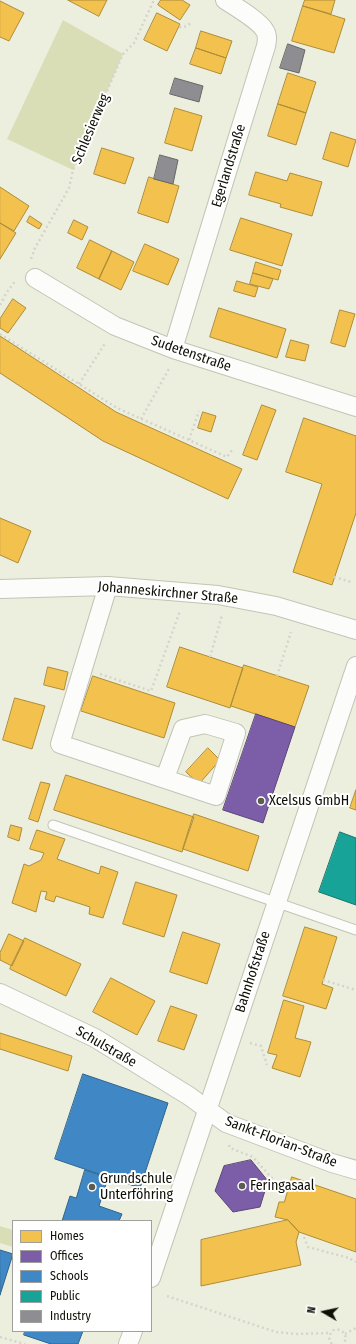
<!DOCTYPE html>
<meta charset="utf-8">
<style>
body{margin:0}
#map{position:relative;width:356px;height:1344px;overflow:hidden;background:#edefde;font-family:"Fira Sans Condensed",sans-serif}
canvas{display:block}
.legend{position:absolute;left:12px;top:1220px;width:140px;height:112px;box-sizing:border-box;background:#fff;border:1px solid #9f9f9b;margin:0;padding:5px 7px;list-style:none;font-size:12px;color:#0e0f05}
.legend li{display:flex;align-items:center;gap:8px;height:20px}
.legend b{width:20px;border:1px solid #9f9f9b}
.north{position:absolute;left:304px;top:1292px;width:40px;height:40px;-webkit-text-stroke:3px #fff;paint-order:stroke;rotate:279deg;font-size:11px;font-weight:700;line-height:16px;text-align:center;color:#0e0f05}
.north::after{content:'';display:block;margin:auto;width:14px;height:18px;background:#0e0f05;clip-path:polygon(50% 0,100% 100%,50% 72%,0 100%)}
</style>
<div id="map">
<canvas width="356" height="1344"></canvas>
<ul class="legend">
<li><b style="height:11px;background:#f2c14e"></b>Homes</li>
<li><b style="height:11px;background:#7b5ea7"></b>Offices</li>
<li><b style="height:11px;background:#3f88c5"></b>Schools</li>
<li><b style="height:11px;background:#17a398"></b>Public</li>
<li><b style="height:11px;background:#8d8d92"></b>Industry</li>
</ul>
<div class="north">N</div>
</div>
<script>
const c = document.querySelector('canvas').getContext('2d');
c.lineJoin = 'round';
function fill(path, color) { c.fillStyle = color; c.fill(path, 'evenodd'); }
function strokePath(path, color, width, dash) { c.strokeStyle = color; c.lineWidth = width; c.lineCap = dash ? 'butt' : 'round'; c.setLineDash(dash || []); c.stroke(path); }
function drawText(font, color, halo, rows, align = 'center') {
  c.font = font + ' "Fira Sans Condensed",sans-serif'; c.lineWidth = 4; c.setLineDash([]); c.textBaseline = 'middle'; c.strokeStyle = halo; c.fillStyle = color; for (const [text, x, y, turn = 0] of rows) {
    c.save(); c.translate(x, y); c.rotate((+turn || 0) * Math.PI / 180); c.textAlign = isNaN(turn) ? turn : align; if (halo) c.strokeText(text, 0, 0); c.fillText(text, 0, 0); c.restore();
  }
}
const green = new Path2D(`
 M 63,20 L 123,54 L 73,170 L 7,139 Z
 M 0,1226 L 13,1230 L 13,1247 L 0,1243 Z`);
const homes = new Path2D(`
 M 68,0 L 107,0 L 99,16 Z
 M 161,0 L 182,0 L 190,5 L 180,20 L 158,5 Z
 M 305,0 L 335,0 L 331,14 L 303,6 Z
 M 0,1 L 24,13 L 9,41 L 0,37 Z
 M 303,6 L 345,19 L 334,53 L 292,41 Z
 M 157,13 L 180,24 L 167,51 L 144,40 Z
 M 201,31 L 232,41 L 226,58 L 196,48 Z
 M 196,48 L 226,58 L 221,74 L 190,64 Z
 M 288,73 L 316,82 L 306,113 L 278,104 Z
 M 278,104 L 306,113 L 296,145 L 268,136 Z
 M 175,108 L 202,116 L 192,151 L 165,143 Z
 M 331,132 L 356,140 L 348,167 L 323,159 Z
 M 102,148 L 134,158 L 125,184 L 94,174 Z
 M 256,172 L 287,181 L 290,173 L 322,182 L 312,216 L 280,207 L 281,204 L 249,195 Z
 M 149,177 L 179,186 L 168,223 L 138,213 Z
 M 0,187 L 29,206 L 14,231 L 0,223 Z
 M 30,216 L 42,224 L 39,229 L 27,222 Z
 M 241,218 L 292,234 L 282,266 L 230,250 Z
 M 74,220 L 88,227 L 82,240 L 68,233 Z
 M 0,223 L 16,233 L 0,259 Z
 M 90,240 L 112,251 L 99,279 L 77,268 Z
 M 145,244 L 179,259 L 168,285 L 133,271 Z
 M 112,251 L 134,262 L 121,290 L 99,279 Z
 M 256,262 L 281,270 L 278,280 L 253,273 Z
 M 253,273 L 273,279 L 269,289 L 250,284 Z
 M 237,281 L 258,287 L 255,297 L 234,291 Z
 M 13,299 L 26,308 L 8,333 L 0,328 L 0,319 Z
 M 219,308 L 286,329 L 277,358 L 210,337 Z
 M 340,310 L 355,314 L 345,347 L 331,343 Z
 M 0,336 L 116,412 L 242,469 L 228,499 L 103,441 L 0,373 Z
 M 291,340 L 309,345 L 305,361 L 286,357 Z
 M 262,405 L 276,410 L 257,460 L 243,455 Z
 M 203,412 L 216,416 L 211,432 L 198,428 Z
 M 304,418 L 356,436 L 356,513 L 332,585 L 293,572 L 322,484 L 286,472 Z
 M 0,518 L 31,531 L 18,563 L 0,555 Z
 M 180,647 L 243,668 L 230,708 L 167,687 Z
 M 244,665 L 309,686 L 295,727 L 231,706 Z
 M 48,667 L 68,672 L 64,690 L 44,685 Z
 M 93,676 L 175,703 L 164,738 L 81,711 Z
 M 15,698 L 45,706 L 32,749 L 3,740 Z
 M 208,748 L 220,760 L 199,784 L 186,772 Z
 M 66,775 L 194,817 L 182,852 L 54,810 Z
 M 41,782 L 50,784 L 38,822 L 29,819 Z
 M 356,790 L 356,810 L 350,808 Z
 M 194,814 L 259,836 L 248,871 L 183,849 Z
 M 11,825 L 22,828 L 19,841 L 8,837 Z
 M 37,830 L 65,839 L 57,859 L 99,874 L 101,866 L 118,872 L 103,918 L 89,914 L 90,907 L 56,896 L 54,902 L 45,899 L 47,892 L 41,891 L 36,912 L 12,903 L 24,864 L 29,866 L 41,860 L 44,853 L 30,849 Z
 M 136,882 L 177,895 L 164,937 L 123,924 Z
 M 305,927 L 337,937 L 322,984 L 333,988 L 326,1009 L 283,996 Z
 M 183,932 L 220,944 L 207,984 L 170,972 Z
 M 9,934 L 24,941 L 12,966 L 0,960 L 0,953 Z
 M 25,938 L 81,964 L 66,996 L 10,969 Z
 M 111,978 L 155,1001 L 137,1035 L 93,1012 Z
 M 284,1000 L 304,1006 L 295,1038 L 311,1042 L 300,1077 L 272,1068 L 277,1055 L 268,1053 Z
 M 171,1006 L 197,1015 L 184,1050 L 158,1041 Z
 M 0,1033 L 72,1056 L 68,1071 L 0,1049 Z
 M 292,1177 L 356,1199 L 356,1252 L 299,1232 L 288,1220 L 275,1217 L 279,1202 L 284,1202 Z
 M 288,1220 L 299,1232 L 296,1242 L 301,1265 L 201,1286 L 201,1240 Z`);
const offices = new Path2D(`
 M 256,714 L 295,727 L 263,823 L 223,810 Z
 M 251,1160 L 268,1181 L 260,1207 L 233,1212 L 215,1191 L 224,1166 Z`);
const schools = new Path2D(`
 M 83,1074 L 168,1103 L 140,1188 L 55,1159 Z
 M 85,1170 L 108,1178 L 99,1206 L 122,1214 L 119,1221 L 62,1221 L 70,1196 L 76,1198 Z
 M 0,1250 L 13,1254 L 0,1295 Z
 M 25,1331 L 83,1331 L 78,1344 L 51,1344 L 24,1335 Z`);
const public = new Path2D(`
 M 340,832 L 356,838 L 356,905 L 319,892 Z`);
const industry = new Path2D(`
 M 288,44 L 305,50 L 299,73 L 280,68 Z
 M 175,78 L 203,86 L 199,102 L 170,94 Z
 M 160,155 L 178,160 L 173,184 L 154,179 Z`);
const path = new Path2D(`
 M 179,27 C 184,27 187,27 190,23
 M 31,259 L 35,248 L 69,188 L 73,170 L 123,54 L 134,43 L 154,0
 M 0,305 L 7,292 L 16,280
 M 0,334 L 117,408 L 227,457 L 232,450
 M 79,384 L 106,342
 M 141,419 L 170,367
 M 189,440 L 199,411
 M 334,577 L 351,582
 M 210,657 L 222,615
 M 100,674 L 151,691 L 180,611
 M 277,676 L 291,632
 M 323,980 L 356,990
 M 250,1043 L 261,1046 L 267,1065
 M 229,1145 L 230,1148 L 253,1157 L 278,1185
 M 304,1237 L 308,1247 L 349,1258 L 356,1262
 M 167,1296 L 276,1332 L 295,1334 L 330,1333
 M 345,1334 L 356,1328
 M 0,1337 L 25,1344
 M 332,1344 C 328,1340 329,1336 332,1331 C 337,1328 341,1330 345,1334 L 346,1339 L 343,1344`);
const lane = new Path2D(`
 M 53,825 L 356,930`);
const street = new Path2D(`
 M 35,278 L 115,326 L 173,349 L 356,407
 M 173,349 L 223,185 L 266,46 C 267,41 268,36 265,31 C 260,21 236,7 225,0
 M 108,586 L 60,744 L 216,796 L 236,733 L 205,724 L 183,729 L 165,778
 M 0,589 L 108,586 L 218,595 L 276,606 L 356,630
 M 0,993 L 95,1038 L 189,1096 L 226,1123 L 332,1163 L 356,1170
 M 151,1278 L 356,666
 M 128,1344 L 133,1331`);
const markers = [
 [261,801,4,"#5c5d51"],
 [242,1186,4,"#5c5d51"],
 [92,1187,4,"#5c5d51"]
];
const streetNames = [
 ["Schlesierweg",91,129,-67],
 ["Egerlandstraße",229,166,-73],
 ["Sudetenstraße",191,354,19],
 ["Johanneskirchner Straße",168,593,5],
 ["Bahnhofstraße",253,972,-72],
 ["Schulstraße",106,1047,30],
 ["Sankt-Florian-Straße",281,1142,21]
];
const poiNames = [
 ["Xcelsus GmbH",269,801],
 ["Grundschule",100,1179],
 ["Unterföhring",100,1195],
 ["Feringasaal",250,1186]
];
fill(green, '#dadeb7');
fill(homes, '#f2c14e');
strokePath(homes, '#ae8c38', 1);
fill(offices, '#7b5ea7');
strokePath(offices, '#5a4676', 1);
fill(schools, '#3f88c5');
strokePath(schools, '#30648b', 1);
fill(public, '#17a398');
strokePath(public, '#14776c', 1);
fill(industry, '#8d8d92');
strokePath(industry, '#676768', 1);
strokePath(lane, '#c2c4b6', 11);
strokePath(street, '#c2c4b6', 20);
strokePath(path, '#d4d4cf', 2.5, [2, 3]);
strokePath(lane, '#fcfdfa', 9);
strokePath(street, '#fcfdfa', 18);
for (const [x, y, r, color] of markers) { const dot = new Path2D(); dot.arc(x, y, r, 0, 2 * Math.PI); c.fillStyle = color; c.fill(dot); strokePath(dot, '#fff', 1.5); }
drawText('14px', '#0e0f05', '#fff', streetNames);
drawText('14px', '#0e0f05', '#fff', poiNames, 'left');
</script>
